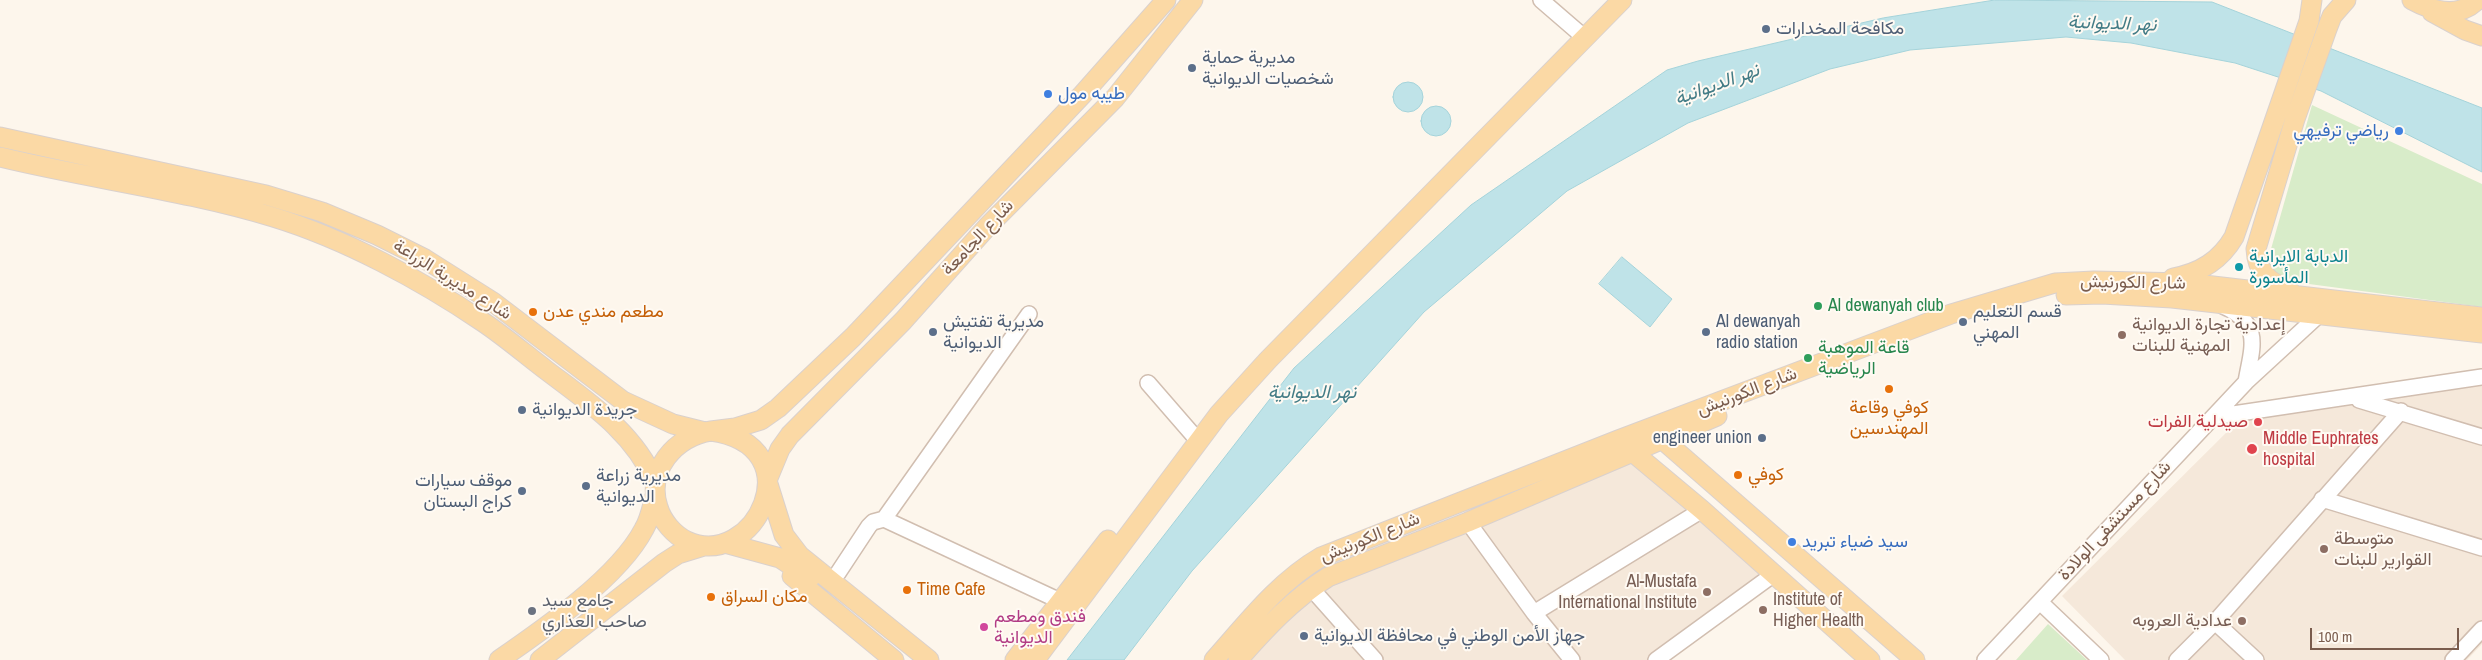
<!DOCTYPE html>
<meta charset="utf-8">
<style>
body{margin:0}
#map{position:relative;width:2482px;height:660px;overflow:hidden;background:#fdf6ec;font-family:"Archivo Narrow",sans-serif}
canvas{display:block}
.scale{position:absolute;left:2310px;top:628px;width:149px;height:22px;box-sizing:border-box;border:2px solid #7a5c4d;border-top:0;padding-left:6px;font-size:15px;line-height:18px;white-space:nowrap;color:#7a5c4d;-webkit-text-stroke:4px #fffaf3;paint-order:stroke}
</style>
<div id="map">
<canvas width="2482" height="660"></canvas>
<div class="scale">100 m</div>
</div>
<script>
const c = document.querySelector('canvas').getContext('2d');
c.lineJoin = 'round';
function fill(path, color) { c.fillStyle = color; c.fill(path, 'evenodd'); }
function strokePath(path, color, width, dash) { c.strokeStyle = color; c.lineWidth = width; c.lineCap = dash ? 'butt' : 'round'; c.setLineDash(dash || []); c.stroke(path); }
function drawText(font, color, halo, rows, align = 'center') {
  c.font = font + ' "Archivo Narrow",Vazirmatn,sans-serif'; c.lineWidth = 4; c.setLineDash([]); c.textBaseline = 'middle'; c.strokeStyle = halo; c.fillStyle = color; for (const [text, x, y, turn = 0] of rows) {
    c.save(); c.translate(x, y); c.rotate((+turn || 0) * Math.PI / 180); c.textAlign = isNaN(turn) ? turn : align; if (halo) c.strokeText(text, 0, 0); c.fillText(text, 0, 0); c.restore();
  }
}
const residential = new Path2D(`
 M 2482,378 L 2482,644 L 2467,660 L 2125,660 L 2062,596 L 2253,406 Z
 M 1628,439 L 1778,576 L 1662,660 L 1246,660 L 1310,586 Z`);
const green = new Path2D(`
 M 2312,105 L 2482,184 L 2482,307 L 2279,280 L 2268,264 L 2269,256 Z
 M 2048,624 L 2087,660 L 2016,660 Z`);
const water = new Path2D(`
 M 1995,0 L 2212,2 L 2482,108 L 2482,172 L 2321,91 L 2235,63 L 2131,43 L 2066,37 L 1910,50 L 1830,69 L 1688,123 L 1567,191 L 1424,312 L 1192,571 L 1124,660 L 1067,660 L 1294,368 L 1471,205 L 1667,70 L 1698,61 L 1883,18 Z
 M1393 97a15 15 0 1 1 30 0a15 15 0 1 1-30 0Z
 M1421 121a15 15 0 1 1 30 0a15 15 0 1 1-30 0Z
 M 1622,257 L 1672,299 L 1650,327 L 1599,284 Z`);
const minor = new Path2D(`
 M 1541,0 L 1585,38
 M 2223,306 C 2263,324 2252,347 2246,382
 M 1148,383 L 1194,436
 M 2359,400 L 2482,437
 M 2213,417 L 2482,377
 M 2322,499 L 2482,548
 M 884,519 L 1029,314
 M 1468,522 L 1534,613 L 1572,660
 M 838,573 L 869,526 L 873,522 L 884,519 L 1060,601
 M 1311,588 L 1375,660
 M 2040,602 L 2101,660
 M 1534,613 L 1702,510
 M 2215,622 L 2256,660
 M 1656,660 L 1774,574
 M 1985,660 L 2246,382 L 2321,313
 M 2177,660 L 2215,622 L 2401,411
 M 2453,660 L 2482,629`);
const major = new Path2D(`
 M 2412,0 C 2432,11 2459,19 2477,0
 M 2432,12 L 2465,30 L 2482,36
 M 0,137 L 266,195 L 322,212 L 377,235 L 425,259 L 493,302 L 623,401 L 673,424 L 705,432
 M 0,157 C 90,179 184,190 273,217 C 345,239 421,280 483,322 C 504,336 525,354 546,370 C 588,402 634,432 655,482
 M 2173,278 C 2200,273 2220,261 2234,237 L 2309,21 L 2312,0
 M 2289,289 C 2268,283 2257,271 2256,249 L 2295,119 L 2327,29 L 2332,16 L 2346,0
 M 2066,295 L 2102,294 L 2172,298 L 2482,333
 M 711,431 L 735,428 L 761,420 L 778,408 L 853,337 L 1082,95 L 1166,0
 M 711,431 C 816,446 754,572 687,541 C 674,535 662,521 658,507 C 646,471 675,436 711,431 Z
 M 1654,432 L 1915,660
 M 1623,444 L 1702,510 L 1870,660
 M 768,478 L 780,449 L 790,435 L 903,321 L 987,227 L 1115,98 L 1193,0
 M 768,484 L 784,535 L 800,556 L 929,660
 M 725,543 L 780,558 L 810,578
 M 792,576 L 894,660
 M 499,660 C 544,629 619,577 644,529 C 650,519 652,507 655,496
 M 540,660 L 664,563 L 678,554 L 704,546
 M 1015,660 L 1108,540
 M 1035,660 L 1219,414 L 1268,360 L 1622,0
 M 1214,660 C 1247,623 1278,582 1321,557 L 1618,440 L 1951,314 L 2055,283 L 2094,281 L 2187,283 L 2482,317
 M 1238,660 C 1265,629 1293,599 1328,577 L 1468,522 L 1717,416`);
const markers = [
 [1766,29,5,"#5c6f8a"],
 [1192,68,5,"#5c6f8a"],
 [1048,94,5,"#3f7fe0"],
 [2399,131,5,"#3f7fe0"],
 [2239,267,5,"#0f9aa8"],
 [1818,306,5,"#2e9e5b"],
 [533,312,5,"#e8710a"],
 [1963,322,5,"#5c6f8a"],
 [933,332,5,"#5c6f8a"],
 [1706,332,5,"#5c6f8a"],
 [2122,335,5,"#8d6e63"],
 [1808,358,5,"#2e9e5b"],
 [1889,389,5,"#e8710a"],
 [522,410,5,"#5c6f8a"],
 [2258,422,5,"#e0444e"],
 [1762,438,5,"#5c6f8a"],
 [2252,449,6,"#e0444e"],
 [1738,475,5,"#e8710a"],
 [586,486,5,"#5c6f8a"],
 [522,491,5,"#5c6f8a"],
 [1792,542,5,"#3f7fe0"],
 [2324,549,5,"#8d6e63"],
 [907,590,5,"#e8710a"],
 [1707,592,5,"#8d6e63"],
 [711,597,5,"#e8710a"],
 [1763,610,5,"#8d6e63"],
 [532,611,5,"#6b7280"],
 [2242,621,5,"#8d6e63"],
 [984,627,5,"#d1479c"],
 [1304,636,5,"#5c6f8a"]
];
const serviceNames = [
 ["مكافحة المخدارات",1776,29],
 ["مديرية حماية",1202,58],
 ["شخصيات الديوانية",1202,79],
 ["قسم التعليم",1973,312],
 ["المهني",1973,333],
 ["مديرية تفتيش",943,322],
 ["الديوانية",943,343],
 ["Al dewanyah",1716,322],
 ["radio station",1716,343],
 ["جريدة الديوانية",532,410],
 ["engineer union",1752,438,"right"],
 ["مديرية زراعة",596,476],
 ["الديوانية",596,497],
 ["موقف سيارات",512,481,"right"],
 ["كراج البستان",512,502,"right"],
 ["جهاز الأمن الوطني في محافظة الديوانية",1314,636]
];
const shopNames = [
 ["طيبه مول",1058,94],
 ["رياضي ترفيهي",2389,131,"right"],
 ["سيد ضياء تبريد",1802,542]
];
const streetNames = [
 ["شارع الجامعة",978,238,-47],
 ["شارع مديرية الزراعة",452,280,32],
 ["شارع الكورنيش",2133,283,1],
 ["شارع الكورنيش",1747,392,-21],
 ["شارع مستشفى الولادة",2115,521,-47],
 ["شارع الكورنيش",1370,538,-22]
];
const cultureNames = [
 ["الدبابة الايرانية",2249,257],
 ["المأسورة",2249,278]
];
const leisureNames = [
 ["Al dewanyah club",1828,306],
 ["قاعة الموهبة",1818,348],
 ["الرياضية",1818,369]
];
const foodNames = [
 ["مطعم مندي عدن",543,312],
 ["كوفي وقاعة",1889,408,"center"],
 ["المهندسين",1889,429,"center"],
 ["كوفي",1748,475],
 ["Time Cafe",917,590],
 ["مكان السراق",721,597]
];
const educationNames = [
 ["إعدادية تجارة الديوانية",2132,325],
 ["المهنية للبنات",2132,346],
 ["متوسطة",2334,539],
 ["القوارير للبنات",2334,560],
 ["Al-Mustafa",1697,582,"right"],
 ["International Institute",1697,603,"right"],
 ["Institute of",1773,600],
 ["Higher Health",1773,621],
 ["عدادية العروبه",2232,621,"right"]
];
const healthNames = [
 ["صيدلية الفرات",2248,422],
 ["Middle Euphrates",2263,439,"left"],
 ["hospital",2263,460,"left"]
];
const worshipNames = [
 ["جامع سيد",542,601],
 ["صاحب العذاري",542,622]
];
const hotelNames = [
 ["فندق ومطعم",994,617],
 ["الديوانية",994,638]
];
const waterNames = [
 ["نهر الديوانية",2112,24,2],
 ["نهر الديوانية",1717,85,-20],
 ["نهر الديوانية",1312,393]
];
fill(residential, '#f5e8da');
fill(green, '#d8ecc9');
fill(water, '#bfe3e8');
strokePath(water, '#a5d3da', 1);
strokePath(minor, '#d1beb0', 18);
strokePath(major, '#dad1cd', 21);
strokePath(minor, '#fff', 15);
strokePath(major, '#fbd9a5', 19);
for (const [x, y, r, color] of markers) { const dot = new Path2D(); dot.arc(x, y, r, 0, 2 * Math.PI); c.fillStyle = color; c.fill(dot); strokePath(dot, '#fffaf3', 2); }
drawText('18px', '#4e5e75', '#fffaf3', serviceNames, 'left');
drawText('18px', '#366cbe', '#fffaf3', shopNames, 'left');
drawText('18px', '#7a5c4d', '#fffaf3', streetNames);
drawText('18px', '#0d838f', '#fffaf3', cultureNames, 'left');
drawText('18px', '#27864d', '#fffaf3', leisureNames, 'left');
drawText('18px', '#c56008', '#fffaf3', foodNames, 'left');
drawText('18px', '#785e54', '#fffaf3', educationNames, 'left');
drawText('18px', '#be3a42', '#fffaf3', healthNames, 'right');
drawText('18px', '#5b616d', '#fffaf3', worshipNames, 'left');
drawText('18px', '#b23c85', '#fffaf3', hotelNames, 'left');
drawText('italic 19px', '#437c86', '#fffaf3', waterNames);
</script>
